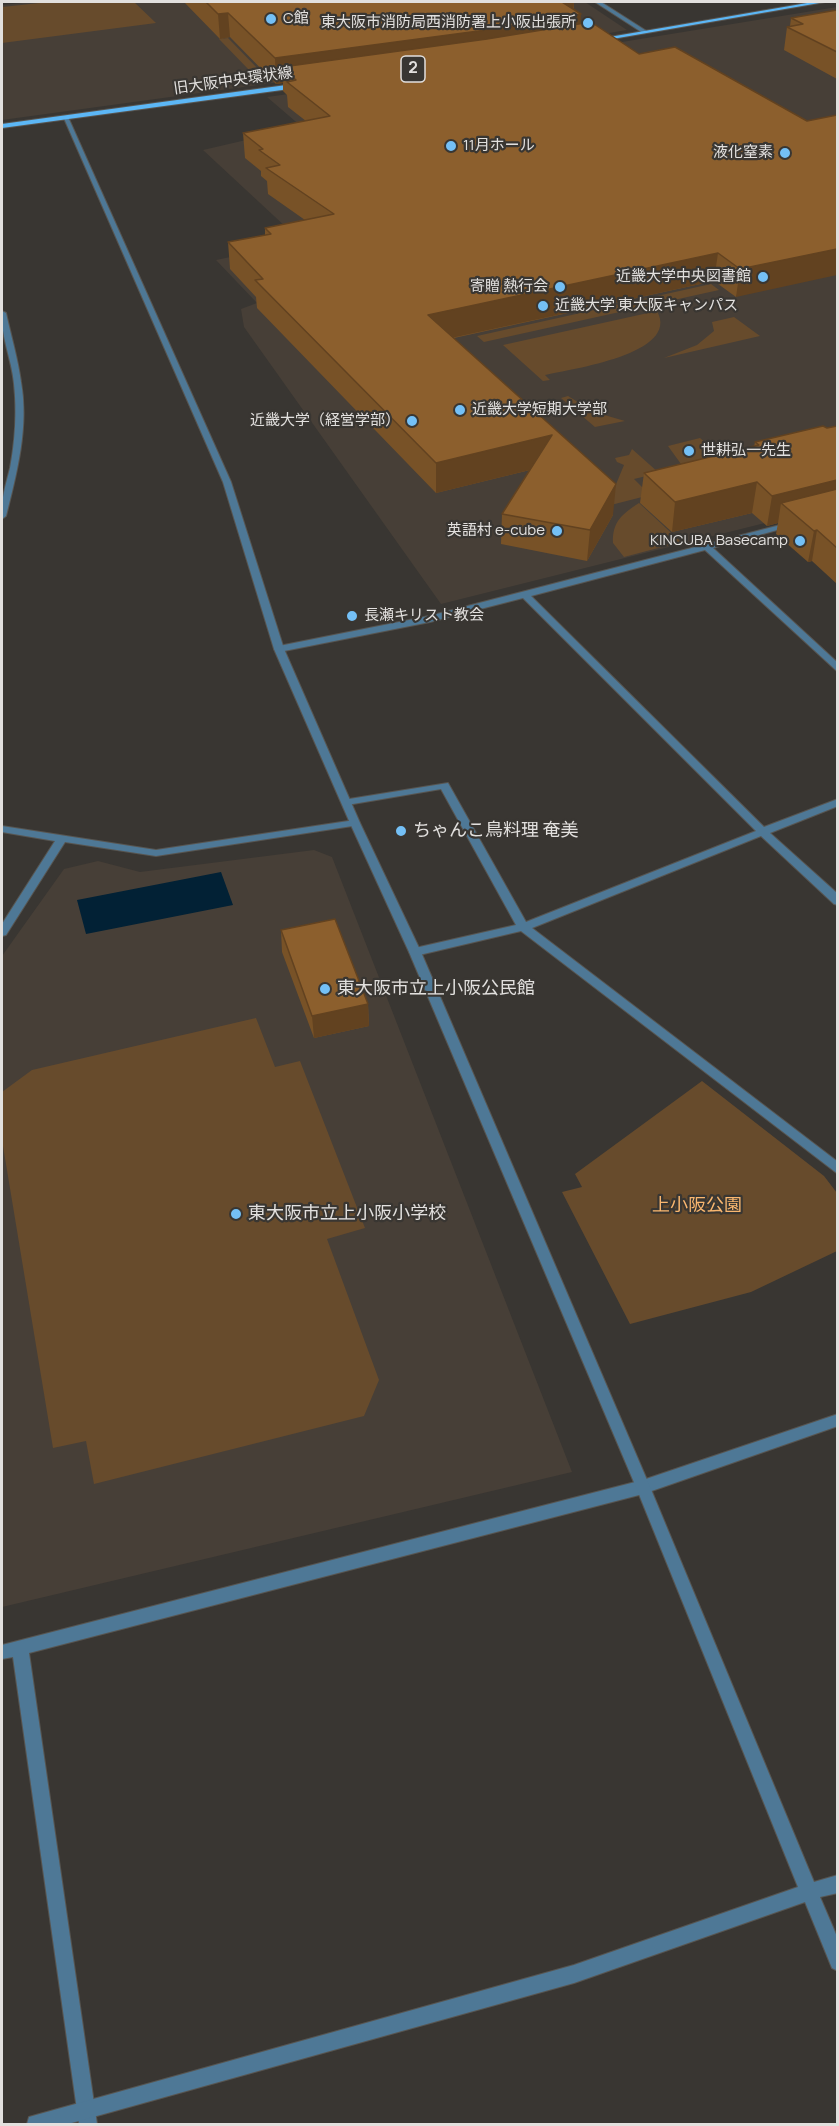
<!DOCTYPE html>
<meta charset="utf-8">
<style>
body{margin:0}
#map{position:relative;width:839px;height:2126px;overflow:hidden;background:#393632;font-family:Manrope,sans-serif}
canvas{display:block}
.frame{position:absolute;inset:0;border:3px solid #e2e0de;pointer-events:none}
</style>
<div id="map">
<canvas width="839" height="2126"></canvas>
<div class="frame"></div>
</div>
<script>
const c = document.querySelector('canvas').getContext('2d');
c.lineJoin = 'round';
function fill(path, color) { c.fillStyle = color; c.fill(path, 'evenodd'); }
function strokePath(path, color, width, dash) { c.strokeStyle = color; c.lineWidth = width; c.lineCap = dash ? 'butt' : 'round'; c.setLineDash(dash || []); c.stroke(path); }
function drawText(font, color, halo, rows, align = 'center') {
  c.font = font + ' Manrope,"Noto Sans JP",sans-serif'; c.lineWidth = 4.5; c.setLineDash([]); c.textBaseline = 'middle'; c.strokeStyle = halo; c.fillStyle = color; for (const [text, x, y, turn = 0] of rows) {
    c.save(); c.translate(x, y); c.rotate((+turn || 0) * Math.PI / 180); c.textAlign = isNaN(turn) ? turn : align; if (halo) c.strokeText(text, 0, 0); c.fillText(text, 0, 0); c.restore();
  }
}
const built = new Path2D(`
 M 32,2 L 585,2 L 627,30 L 485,54 L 2,120 L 2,5 Z
 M 837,7 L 837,505 L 441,604 L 244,327 L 241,309 L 257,303 L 216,260 L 302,242 L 203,150 L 302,127 L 267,97 L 476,68 L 505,61 Z
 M 314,850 L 332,857 L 572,1472 L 2,1607 L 2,956 L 64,869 L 98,861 L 140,872 Z`);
const green = new Path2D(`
 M 49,2 L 134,2 L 156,23 L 2,43 L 2,7 Z
 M 228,38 L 260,71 L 251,72 L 219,39 Z
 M 711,284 L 719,290 L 484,342 L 477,336 Z
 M 657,311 C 681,354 571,369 545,375 L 550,380 L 543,381 L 503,345 Z
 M 734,317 L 760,336 L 664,358 L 697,345 L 714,331 L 712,322 Z
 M 568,396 L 594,412 L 625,421 L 595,427 L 561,398 Z
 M 700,438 L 719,455 L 703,459 L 694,482 L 668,446 Z
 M 632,449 L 659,473 L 634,479 L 650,495 L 607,506 L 624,465 L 617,462 L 615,458 L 629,455 Z
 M 639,503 L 681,542 L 624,557 L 613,543 C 612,522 622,514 639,503 Z
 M 256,1018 L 275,1067 L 300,1061 L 365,1228 L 327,1239 L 379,1380 L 364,1416 L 94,1484 L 86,1441 L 53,1448 L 2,1140 L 2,1092 L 32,1070 Z
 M 702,1081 L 824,1176 L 837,1193 L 837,1251 L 751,1292 L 630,1324 L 562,1192 L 582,1187 L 575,1174 Z`);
const water = new Path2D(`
 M 221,872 L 233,905 L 86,934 L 77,900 Z`);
const minor = new Path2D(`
 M 2,311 L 6,313 C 11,336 18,359 21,382 C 29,426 17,473 6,516 L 2,519 C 0,501 6,485 10,468 C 15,442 17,411 14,384 C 12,360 0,335 2,311 Z
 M 788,523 L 795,525 L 713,548 L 838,663 L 838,672 L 705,550 L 531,596 L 764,827 L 838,799 L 838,806 L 770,833 L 838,894 L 838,905 L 834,904 L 761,836 L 532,928 L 838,1162 L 838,1174 L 521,931 L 415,956 L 409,952 L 415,948 L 516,925 L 441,789 L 347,805 L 343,804 L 342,802 L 343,800 L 448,783 L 526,922 L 756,831 L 523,598 L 430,622 L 279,652 L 274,649 L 279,646 L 429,616 Z
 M 355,820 L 360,823 L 359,825 L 156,856 L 65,842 L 6,935 L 2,936 L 2,924 L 55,841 L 2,832 L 2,826 L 156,850 Z
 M 838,1414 L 838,1426 L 643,1494 L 29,1653 L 97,2124 L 79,2124 L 13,1657 L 2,1659 L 2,1645 L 643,1480 Z`);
const tertiary = new Path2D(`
 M 595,2 L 601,2 L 648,32 L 643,33 Z
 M 63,116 L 68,117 L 231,482 L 284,649 L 360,823 L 421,952 L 650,1487 L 814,1882 L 838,1875 L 838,1893 L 820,1897 L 838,1939 L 838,1971 L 832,1968 L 805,1902 L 574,1983 L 68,2124 L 27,2124 L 29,2117 L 36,2115 L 574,1965 L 798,1887 L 636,1487 L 409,952 L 350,823 L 274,649 L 223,482 Z`);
const primary = new Path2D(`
 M 813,2 L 825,2 L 595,42 L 592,40 Z
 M 301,83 L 304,87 L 2,128 L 2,124 Z`);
const wall = new Path2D(`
 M 184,2 L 574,2 L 574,9 L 581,24 L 639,54 L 807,121 L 736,297 L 714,281 L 454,338 L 613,515 L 587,561 L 501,544 L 502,514 L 530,470 L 436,493 L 257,308 L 256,297 L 230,269 L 228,242 L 265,235 L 265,228 L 305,220 L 268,194 L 267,181 L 261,176 L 261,171 L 245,158 L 243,133 L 306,121 L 288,107 L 287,95 L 283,91 L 283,83 L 276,84 L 230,37 L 220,39 Z
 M 837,10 L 837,79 L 784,50 L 787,27 L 790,26 L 791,18 Z
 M 837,426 L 837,584 L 812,561 L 808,562 L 776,534 L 778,523 L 767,526 L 752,513 L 672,532 L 640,503 L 644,473 L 754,447 L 755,442 Z
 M 281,930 L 368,1004 L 369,1026 L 314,1038 L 282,952 Z`);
const shadedWall = new Path2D(`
 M 552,2 L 574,2 L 573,16 L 581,14 L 580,39 L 282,67 L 283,83 L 276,84 L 275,58 Z
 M 228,13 L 230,37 L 220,39 L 218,14 Z
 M 837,249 L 837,275 L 736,297 L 740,269 Z
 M 718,253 L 714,281 L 428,343 L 428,315 Z
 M 552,435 L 550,465 L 436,493 L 436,463 Z
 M 837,480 L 837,509 L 781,503 L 778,523 L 767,526 L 772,496 Z
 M 757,482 L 752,513 L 672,532 L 675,502 Z
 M 616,484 L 613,515 L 587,561 L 590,530 Z
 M 817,530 L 812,561 L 808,562 L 814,531 Z
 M 368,1004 L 369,1026 L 314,1038 L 312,1016 Z`);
const building = new Path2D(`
 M 206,2 L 562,2 L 581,14 L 486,30 L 275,58 L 228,13 L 218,14 Z
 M 837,10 L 837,52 L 787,27 L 803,24 L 791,18 Z
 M 591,22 L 639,54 L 675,47 L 807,121 L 837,115 L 837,249 L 740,269 L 718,253 L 428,315 L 616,484 L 590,530 L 502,514 L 552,435 L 436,463 L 255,280 L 263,279 L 228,242 L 271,234 L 265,228 L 334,214 L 266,168 L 280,165 L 259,150 L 263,149 L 243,133 L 330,116 L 287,82 L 296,80 L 282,67 L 487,39 Z
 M 823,426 L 827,428 L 837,426 L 837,480 L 772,496 L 757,482 L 675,502 L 644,473 L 759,445 L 755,442 Z
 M 837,489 L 837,548 L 817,530 L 814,531 L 781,503 Z
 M 335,919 L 368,1004 L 312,1016 L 281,930 Z`);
const markers = [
 [271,19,6,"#74c0f6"],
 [588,23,6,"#74c0f6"],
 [451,146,6,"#74c0f6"],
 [785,153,6,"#74c0f6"],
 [763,277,6,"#74c0f6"],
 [560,287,6,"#74c0f6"],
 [543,306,6,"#74c0f6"],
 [460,410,6,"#74c0f6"],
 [412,421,6,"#74c0f6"],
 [689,451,6,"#74c0f6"],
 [557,531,6,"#74c0f6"],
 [800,541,6,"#74c0f6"],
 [352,616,6,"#74c0f6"],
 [401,831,6,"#74c0f6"],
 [325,989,6,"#74c0f6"],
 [236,1214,6,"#74c0f6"]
];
const farPoinames = [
 ["C館",283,19,"left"],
 ["東大阪市消防局西消防署上小阪出張所",576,23],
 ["11月ホール",463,146,"left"],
 ["液化窒素",773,153],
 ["近畿大学中央図書館",751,277],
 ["寄贈 熱行会",548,287],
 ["近畿大学 東大阪キャンパス",555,306,"left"],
 ["近畿大学短期大学部",472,410,"left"],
 ["近畿大学（経営学部）",400,421],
 ["世耕弘一先生",701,451,"left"],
 ["英語村 e-cube",545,531],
 ["KINCUBA Basecamp",788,541],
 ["長瀬キリスト教会",364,616,"left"]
];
const farStreetnames = [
 ["旧大阪中央環状線",233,81,-8]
];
const shields = [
 [413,69,24]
];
const shieldNames = [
 ["2",413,69]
];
const poiNames = [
 ["ちゃんこ鳥料理 奄美",413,831],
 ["東大阪市立上小阪公民館",337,989],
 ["東大阪市立上小阪小学校",248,1214]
];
const parkNames = [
 ["上小阪公園",697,1206]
];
fill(built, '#473f37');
fill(green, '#674b2c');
fill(water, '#022135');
strokePath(minor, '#575551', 2);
strokePath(tertiary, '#575551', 2);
strokePath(primary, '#575551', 2);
fill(minor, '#4e7896');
fill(tertiary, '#4e7896');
fill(primary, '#5cb7f6');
fill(wall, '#785227');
fill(shadedWall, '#624220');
fill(building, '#8c5f2d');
strokePath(building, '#624220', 1.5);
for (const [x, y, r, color] of markers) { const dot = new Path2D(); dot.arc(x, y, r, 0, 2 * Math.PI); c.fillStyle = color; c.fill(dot); strokePath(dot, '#393632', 2); }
drawText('15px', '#e2e0de', '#393632', farPoinames, 'right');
drawText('15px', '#e2e0de', '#393632', farStreetnames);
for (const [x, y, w] of shields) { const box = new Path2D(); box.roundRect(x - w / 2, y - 13, w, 26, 4.5); c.fillStyle = '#393632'; c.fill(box); strokePath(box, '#e2e0de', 1.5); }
drawText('bold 16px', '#e2e0de', null, shieldNames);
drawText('18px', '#e2e0de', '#393632', poiNames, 'left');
drawText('18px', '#fab76f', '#393632', parkNames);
</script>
